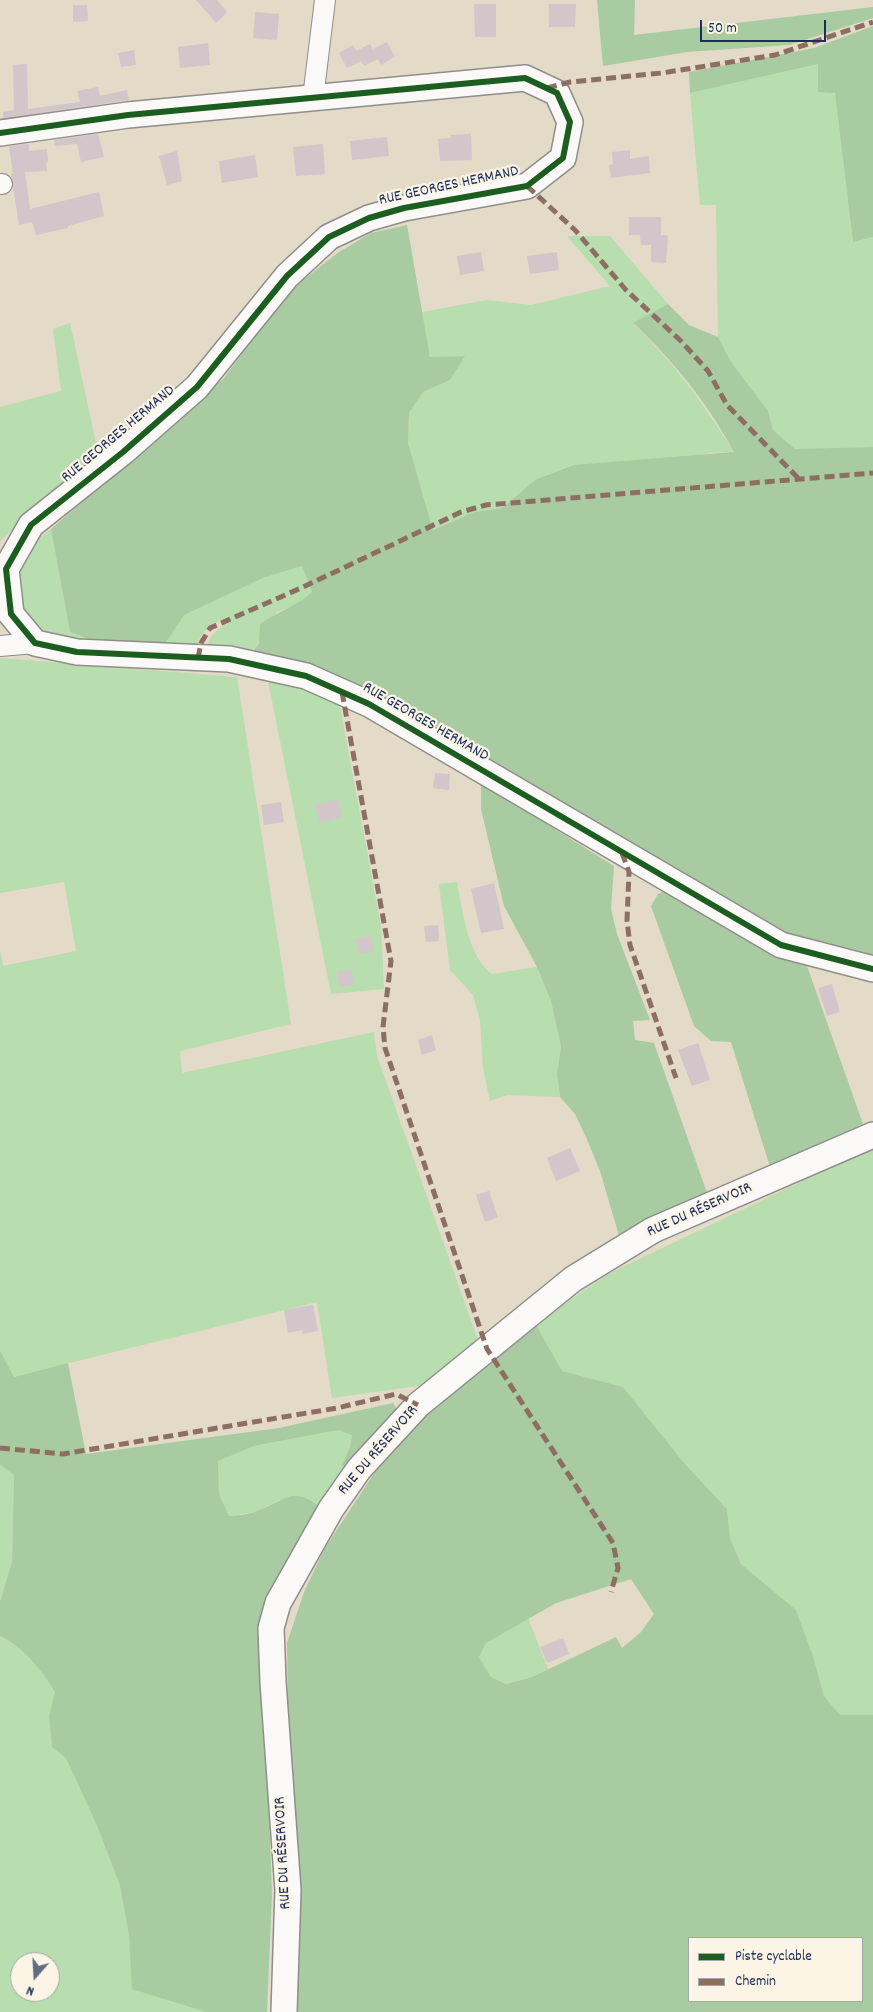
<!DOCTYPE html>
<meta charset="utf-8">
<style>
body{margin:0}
#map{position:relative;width:873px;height:2012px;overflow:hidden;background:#e3dac7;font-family:Dekko,sans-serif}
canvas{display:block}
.legend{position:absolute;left:688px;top:1937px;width:175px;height:65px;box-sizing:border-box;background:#fcf5e5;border:1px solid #a2a6af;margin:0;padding:6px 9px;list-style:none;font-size:15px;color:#1b2f5e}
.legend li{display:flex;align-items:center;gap:10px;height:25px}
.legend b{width:25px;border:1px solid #a2a6af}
.north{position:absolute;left:10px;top:1952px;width:50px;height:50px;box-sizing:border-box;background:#fcf5e5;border:1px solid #a2a6af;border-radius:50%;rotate:199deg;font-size:14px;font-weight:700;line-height:20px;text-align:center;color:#1b2f5e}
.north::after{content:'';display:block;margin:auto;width:18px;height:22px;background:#616b83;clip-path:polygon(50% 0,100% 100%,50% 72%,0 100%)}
.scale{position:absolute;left:700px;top:20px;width:126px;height:22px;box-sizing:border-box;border:2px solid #1b2f5e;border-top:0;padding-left:6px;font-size:15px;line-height:18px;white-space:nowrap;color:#1b2f5e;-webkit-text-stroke:4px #fcf5e5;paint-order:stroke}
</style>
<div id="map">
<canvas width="873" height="2012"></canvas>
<ul class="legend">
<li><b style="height:6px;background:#1b5e20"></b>Piste cyclable</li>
<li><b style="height:6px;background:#8d6e63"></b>Chemin</li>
</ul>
<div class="north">N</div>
<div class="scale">50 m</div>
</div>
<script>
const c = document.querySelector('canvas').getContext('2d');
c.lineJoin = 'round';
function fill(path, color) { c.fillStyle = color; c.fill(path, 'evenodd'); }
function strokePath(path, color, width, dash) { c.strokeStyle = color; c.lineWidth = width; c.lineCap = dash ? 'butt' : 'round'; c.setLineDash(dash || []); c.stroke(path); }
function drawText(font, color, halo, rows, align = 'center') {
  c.font = font + ' Dekko,sans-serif'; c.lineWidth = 4.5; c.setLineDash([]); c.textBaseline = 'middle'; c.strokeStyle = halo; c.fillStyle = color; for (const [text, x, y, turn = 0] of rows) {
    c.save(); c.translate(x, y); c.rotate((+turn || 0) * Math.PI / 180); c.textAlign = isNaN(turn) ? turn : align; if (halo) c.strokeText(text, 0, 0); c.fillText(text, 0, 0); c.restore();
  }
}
const green = new Path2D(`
 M 818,64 L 835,92 L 853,242 L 873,237 L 873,447 L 795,449 L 773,430 L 768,411 L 731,362 L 718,337 L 716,205 L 700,205 L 690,93 Z
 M 567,236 L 610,236 L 668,304 L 633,324 C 675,363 703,404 734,452 L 711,453 L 535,480 L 502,508 L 474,512 L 433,530 L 408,443 L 409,413 L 423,392 L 450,380 L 464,356 L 430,357 L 422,312 L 487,300 L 531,305 L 610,286 Z
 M 70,323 L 98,452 L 0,541 L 0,407 L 61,391 L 53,329 Z
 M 51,529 L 70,632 L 94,641 L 55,641 L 38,633 L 18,603 L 16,584 L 21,558 L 30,545 Z
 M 302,566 L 312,592 L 300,603 L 277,612 L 251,654 L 208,650 C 207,637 216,630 227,624 L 226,618 C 211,623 200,632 196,648 L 165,644 L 183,615 L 263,578 Z
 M 0,658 L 237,677 L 291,1024 L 180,1051 L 182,1073 L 374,1032 L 377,1056 L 479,1343 L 425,1385 L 332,1398 L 317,1302 L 13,1377 L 0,1351 L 0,950 L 3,966 L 76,951 L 64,882 L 0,893 Z
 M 267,676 L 306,687 L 339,702 L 381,926 L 384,989 L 331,994 Z
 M 457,882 C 462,909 468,958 492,974 L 537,967 L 551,1001 L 561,1046 L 557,1075 L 560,1097 L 507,1095 L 490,1101 L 483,1068 L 480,1020 L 473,995 L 450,970 L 439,884 Z
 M 873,1141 L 873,1715 L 840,1715 L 824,1696 L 814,1659 L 796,1610 L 741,1564 L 730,1538 L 727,1509 L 685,1464 L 623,1387 L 562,1371 L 535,1323 L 610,1273 L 859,1154 Z
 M 337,1430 L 352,1434 L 350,1447 L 342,1465 L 347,1472 L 321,1508 L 279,1500 L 256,1512 L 229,1516 L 219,1494 L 218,1460 L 254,1446 Z
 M 0,1465 L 14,1475 L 12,1562 L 0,1600 Z
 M 528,1618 L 548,1669 L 532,1677 L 505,1684 L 491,1677 L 479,1657 L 486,1643 Z
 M 0,1636 C 24,1647 42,1671 55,1692 L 49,1716 L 52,1747 L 66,1758 L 98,1828 L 120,1886 L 129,1935 L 133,1989 L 206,2012 L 0,2012 ZM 20,1962 L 50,1962 L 50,1992 L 20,1992 Z`);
const forest = new Path2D(`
 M 597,0 L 635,0 L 634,35 L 873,7 L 873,18 L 789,45 L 687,52 L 603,66 Z
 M 873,26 L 873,237 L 853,242 L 835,93 L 818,92 L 818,64 L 690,93 L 689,72 L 814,48 Z
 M 407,225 L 430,357 L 465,356 L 450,380 L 423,392 L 409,413 L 408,443 L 433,530 L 474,512 L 502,508 L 535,480 L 574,465 L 734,452 C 708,404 673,360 633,323 L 668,304 L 689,325 L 718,337 L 731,362 L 768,411 L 773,430 L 795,449 L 873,447 L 873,955 L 842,953 L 796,943 L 251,654 L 259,643 L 260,624 C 277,612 297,606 312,592 L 302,566 L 263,578 L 184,615 L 165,644 L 94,641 L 70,632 L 51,529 L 224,378 L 286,293 L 339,252 L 371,233 Z
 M 481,783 L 614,866 L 611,909 L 617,934 L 650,1020 L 633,1021 L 635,1040 L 654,1043 L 707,1193 L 620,1239 L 600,1171 L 586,1137 L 575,1114 L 560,1097 L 557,1075 L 561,1046 L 551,1001 L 537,967 L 504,906 L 481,809 Z
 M 664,891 L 727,922 L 807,966 L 863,1124 L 770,1167 L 731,1042 L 711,1041 L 694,1026 L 651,906 L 658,894 Z
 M 535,1323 L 562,1371 L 623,1387 L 685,1464 L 727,1509 L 730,1538 L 741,1564 L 796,1610 L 814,1659 L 824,1696 L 840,1715 L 873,1715 L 873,2012 L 291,2012 L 287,1643 L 304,1592 L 325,1548 L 375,1472 L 440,1399 ZM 631,1579 L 654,1614 L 641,1632 L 622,1648 L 616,1637 L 532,1677 L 506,1684 L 491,1677 L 479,1657 L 486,1643 L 556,1603 ZM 689,1938 L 862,1938 L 862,2001 L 689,2001 Z
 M 0,1351 L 14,1377 L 68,1363 L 86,1454 L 279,1428 L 393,1403 L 399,1414 L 347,1472 L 342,1465 L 350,1447 L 352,1435 L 338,1430 L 254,1446 L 218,1461 L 219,1494 L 229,1516 C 238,1515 249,1515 257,1511 C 286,1500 293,1485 321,1508 L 282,1602 L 267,1757 L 272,1894 L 267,2012 L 206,2012 L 132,1989 L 129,1935 L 120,1886 L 98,1828 L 66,1758 L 52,1747 L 49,1716 L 55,1692 C 42,1671 24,1647 0,1636 L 0,1601 L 12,1562 L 14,1475 L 0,1465 Z`);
const building = new Path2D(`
 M 196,0 L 217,0 L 227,12 L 216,23 Z
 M 474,4 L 496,4 L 496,37 L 475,37 Z
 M 549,4 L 576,4 L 575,27 L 549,27 Z
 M 73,5 L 87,5 L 88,21 L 73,22 Z
 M 255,12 L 279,14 L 277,40 L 253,38 Z
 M 387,42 L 395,57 L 381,65 L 373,49 Z
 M 208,43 L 210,65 L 180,68 L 178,47 Z
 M 370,44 L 378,59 L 364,66 L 361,61 L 347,68 L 339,53 L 353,45 L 356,51 Z
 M 134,50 L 136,65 L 121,67 L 118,53 Z
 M 27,64 L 28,109 L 80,102 L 77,91 L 98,87 L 100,96 L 127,90 L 129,100 L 3,118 L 3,112 L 14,110 L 13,65 Z
 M 98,134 L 104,157 L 81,162 L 77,144 L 55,146 L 54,140 Z
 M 471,134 L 472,160 L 440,161 L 438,139 L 451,138 L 450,135 Z
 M 387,137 L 389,156 L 352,160 L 350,141 Z
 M 29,144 L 29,151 L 47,149 L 48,162 L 46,163 L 47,171 L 25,172 L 30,209 L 99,192 L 104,216 L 68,226 L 68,228 L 36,235 L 32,222 L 19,225 L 11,174 L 15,173 L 13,173 L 9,146 Z
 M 323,144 L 325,174 L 296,176 L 293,147 Z
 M 630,150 L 630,159 L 649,156 L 650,173 L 611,178 L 609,165 L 613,164 L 612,152 Z
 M 177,151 L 182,181 L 167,185 L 159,156 Z
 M 255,155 L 258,177 L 222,183 L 219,161 Z
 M 629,217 L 661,217 L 661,235 L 668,235 L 666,263 L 651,262 L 651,245 L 641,245 L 640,235 L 629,235 Z
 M 481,252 L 484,271 L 460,275 L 457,256 Z
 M 557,252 L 559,270 L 530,274 L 527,256 Z
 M 435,773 L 450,774 L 449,790 L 433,788 Z
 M 338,799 L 342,817 L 319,823 L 315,805 Z
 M 281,802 L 284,822 L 264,825 L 261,805 Z
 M 494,883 L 504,929 L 481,933 L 471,889 Z
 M 438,925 L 439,941 L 426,942 L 424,926 Z
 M 371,936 L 373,952 L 358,953 L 356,938 Z
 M 351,969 L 354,984 L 340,987 L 337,972 Z
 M 832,984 L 840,1012 L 827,1016 L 818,988 Z
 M 432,1035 L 436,1050 L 422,1055 L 418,1040 Z
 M 698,1043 L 710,1080 L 692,1086 L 678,1050 Z
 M 570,1148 L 580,1171 L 556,1181 L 547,1158 Z
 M 489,1191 L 498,1217 L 485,1222 L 476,1195 Z
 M 313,1305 L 318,1331 L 303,1334 L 302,1330 L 288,1333 L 284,1310 Z
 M 563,1638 L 569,1654 L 547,1663 L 540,1647 Z`);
const minor = new Path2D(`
 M 313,98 L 325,0
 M 0,184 L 2,184
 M 0,646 L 35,643`);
const tertiary = new Path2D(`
 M 0,133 L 128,115 L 525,78 L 557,93 L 570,122 L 563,158 L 527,186 L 404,208 L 369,218 L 329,237 L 287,276 L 197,387 L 123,452 L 31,525 L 6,569 L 11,614 L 35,643 L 77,652 L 229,659 L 306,676 L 369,704 L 781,945 L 873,969
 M 284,2012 L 288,1890 L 273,1682 L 271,1628 L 278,1603 L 331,1509 L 359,1469 L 418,1405 L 573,1279 L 653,1230 L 873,1135`);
const quiet = new Path2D(`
 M 547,88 L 570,82 L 662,73 L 775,55 L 873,22
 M 527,186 L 575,230 L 626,290 L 681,341 L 708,371 L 727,405 L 799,479
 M 198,658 L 201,643 L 210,628 L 301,588 L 461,512 L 486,505 L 873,473
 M 342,692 L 391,961 L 383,1027 L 385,1048 L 487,1349 L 613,1543 L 618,1568 L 611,1592
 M 622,853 L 629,872 L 627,921 L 630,945 L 676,1078
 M 0,1448 L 63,1454 L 337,1408 L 396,1394 L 418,1405`);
const cycleway = new Path2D(`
 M 0,133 L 128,115 L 525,78 L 557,93 L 570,122 L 563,158 L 527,186 L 404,208 L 369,218 L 329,237 L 287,276 L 197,387 L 123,452 L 31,525 L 6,569 L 11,614 L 35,643 L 77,652 L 229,659 L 306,676 L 369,704 L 781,945 L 873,969`);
const streetNames = [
 ["RUE GEORGES HERMAND",449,187,-12],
 ["RUE GEORGES HERMAND",119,435,-40],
 ["RUE GEORGES HERMAND",425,723,30],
 ["RUE DU RÉSERVOIR",700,1211,-24],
 ["RUE DU RÉSERVOIR",379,1451,-49],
 ["RUE DU RÉSERVOIR",284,1853,-93]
];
fill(green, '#b8ddae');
fill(forest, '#a8cba1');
fill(building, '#d2c6ca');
strokePath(minor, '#8f8e8c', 22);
strokePath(tertiary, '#8f8e8c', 28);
strokePath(minor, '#fbf9f7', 20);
strokePath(tertiary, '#fbf9f7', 25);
strokePath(quiet, '#8d6e63', 5, [10, 5]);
strokePath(cycleway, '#1b5e20', 6);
drawText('16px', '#1b2f5e', '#fcf5e5', streetNames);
</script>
